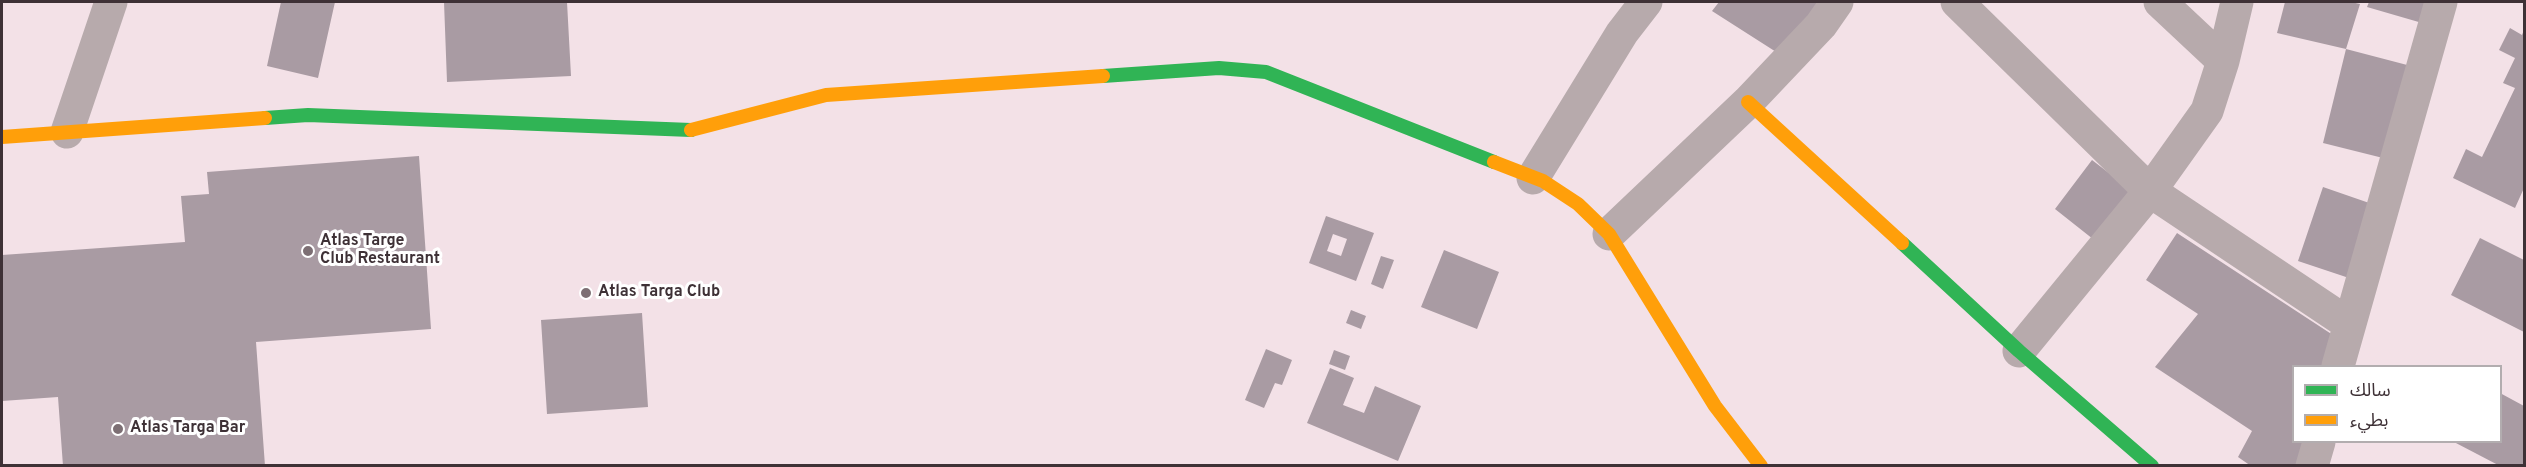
<!DOCTYPE html>
<meta charset="utf-8">
<style>
body{margin:0}
#map{position:relative;width:2526px;height:467px;overflow:hidden;background:#f3e1e7;font-family:Overpass,"Noto Sans Arabic",sans-serif}
canvas{display:block}
.frame{position:absolute;inset:0;border:3px solid #3e3136;pointer-events:none}
.legend{position:absolute;left:2292px;top:365px;width:210px;height:78px;box-sizing:border-box;background:#fff;border:2px solid #b2adaf;margin:0;padding:8px 10px;list-style:none;font-size:18px;color:#3e3136}
.legend li{display:flex;align-items:center;gap:12px;height:30px}
.legend b{width:30px;border:2px solid #b2adaf}
</style>
<div id="map">
<canvas width="2526" height="467"></canvas>
<div class="frame"></div>
<ul class="legend">
<li><b style="height:8px;background:#30b455"></b>سالك</li>
<li><b style="height:8px;background:#ff9f0a"></b>بطيء</li>
</ul>
</div>
<script>
const c = document.querySelector('canvas').getContext('2d');
c.lineJoin = 'round';
function fill(path, color) { c.fillStyle = color; c.fill(path, 'evenodd'); }
function strokePath(path, color, width, dash) { c.strokeStyle = color; c.lineWidth = width; c.lineCap = dash ? 'butt' : 'round'; c.setLineDash(dash || []); c.stroke(path); }
function drawText(font, color, halo, rows, align = 'center') {
  c.font = font + ' Overpass,sans-serif'; c.lineWidth = 6; c.setLineDash([]); c.textBaseline = 'middle'; c.strokeStyle = halo; c.fillStyle = color; for (const [text, x, y, turn = 0] of rows) {
    c.save(); c.translate(x, y); c.rotate((+turn || 0) * Math.PI / 180); c.textAlign = isNaN(turn) ? turn : align; if (halo) c.strokeText(text, 0, 0); c.fillText(text, 0, 0); c.restore();
  }
}
const building = new Path2D(`
 M 281,2 L 335,2 L 318,78 L 267,66 Z
 M 444,2 L 567,2 L 571,76 L 447,82 Z
 M 1719,2 L 1820,2 L 1784,57 L 1712,11 Z
 M 2285,2 L 2351,2 L 2360,4 L 2346,49 L 2277,33 Z
 M 2369,2 L 2436,2 L 2429,25 L 2367,7 Z
 M 2510,28 L 2522,35 L 2524,30 L 2524,188 L 2515,208 L 2453,178 L 2466,149 L 2482,157 L 2515,88 L 2503,83 L 2515,58 L 2499,50 Z
 M 2346,49 L 2411,66 L 2387,159 L 2323,143 Z
 M 419,156 L 431,329 L 256,342 L 265,466 L 63,466 L 58,397 L 2,401 L 2,255 L 185,242 L 181,196 L 209,194 L 207,172 Z
 M 2092,160 L 2135,193 L 2098,243 L 2055,209 Z
 M 2323,187 L 2375,205 L 2349,278 L 2298,261 Z
 M 1326,216 L 1374,233 L 1356,281 L 1309,263 ZM 1333,234 L 1347,239 L 1341,256 L 1327,251 Z
 M 2177,233 L 2339,339 L 2331,366 L 2294,366 L 2294,442 L 2308,442 L 2301,466 L 2251,466 L 2238,457 L 2252,431 L 2155,367 L 2198,314 L 2146,280 Z
 M 2480,238 L 2524,260 L 2524,332 L 2451,295 Z
 M 1444,250 L 1499,272 L 1477,329 L 1421,307 Z
 M 1381,256 L 1394,260 L 1383,289 L 1371,284 Z
 M 1351,310 L 1366,316 L 1361,329 L 1346,323 Z
 M 642,313 L 648,407 L 547,414 L 541,320 Z
 M 1266,349 L 1292,360 L 1282,385 L 1275,383 L 1264,408 L 1245,400 Z
 M 1334,350 L 1350,356 L 1345,370 L 1329,364 Z
 M 1330,368 L 1354,378 L 1343,405 L 1364,413 L 1375,386 L 1421,406 L 1398,461 L 1307,423 Z
 M 2500,393 L 2524,406 L 2524,466 L 2500,466 L 2454,442 L 2500,442 Z`);
const street = new Path2D(`
 M 1957,2 L 2150,191 L 2349,324
 M 2160,2 L 2223,61
 M 67,132 L 111,2
 M 1533,178 L 1622,33 L 1646,2
 M 1609,234 L 1748,102 L 1821,25 L 1837,2
 M 2019,351 L 2150,191 L 2207,111 L 2223,61 L 2237,2
 M 2338,366 L 2441,2
 M 2312,466 L 2319,442`);
const fast = new Path2D(`
 M 1103,76 L 1219,68 L 1266,72 L 1494,162
 M 265,118 L 308,115 L 691,130
 M 1902,243 L 2019,351 L 2152,466`);
const slow = new Path2D(`
 M 1748,102 L 1902,243
 M 691,130 L 826,95 L 1103,76
 M 2,137 L 265,118
 M 1494,162 L 1543,181 L 1578,204 L 1609,234 L 1715,406 L 1761,466`);
const markers = [
 [308,251,6,"#7d6f74"],
 [586,293,6,"#7d6f74"],
 [118,429,6,"#7d6f74"]
];
const poiNames = [
 ["Atlas Targe",320,242],
 ["Club Restaurant",320,260],
 ["Atlas Targa Club",598,293],
 ["Atlas Targa Bar",130,429]
];
fill(building, '#a99ba3');
strokePath(street, '#b7aaac', 33);
strokePath(fast, '#30b455', 14);
strokePath(slow, '#ff9f0a', 14);
for (const [x, y, r, color] of markers) { const dot = new Path2D(); dot.arc(x, y, r, 0, 2 * Math.PI); c.fillStyle = color; c.fill(dot); strokePath(dot, '#fff', 2); }
drawText('bold 16px', '#3e3136', '#fff', poiNames, 'left');
</script>
